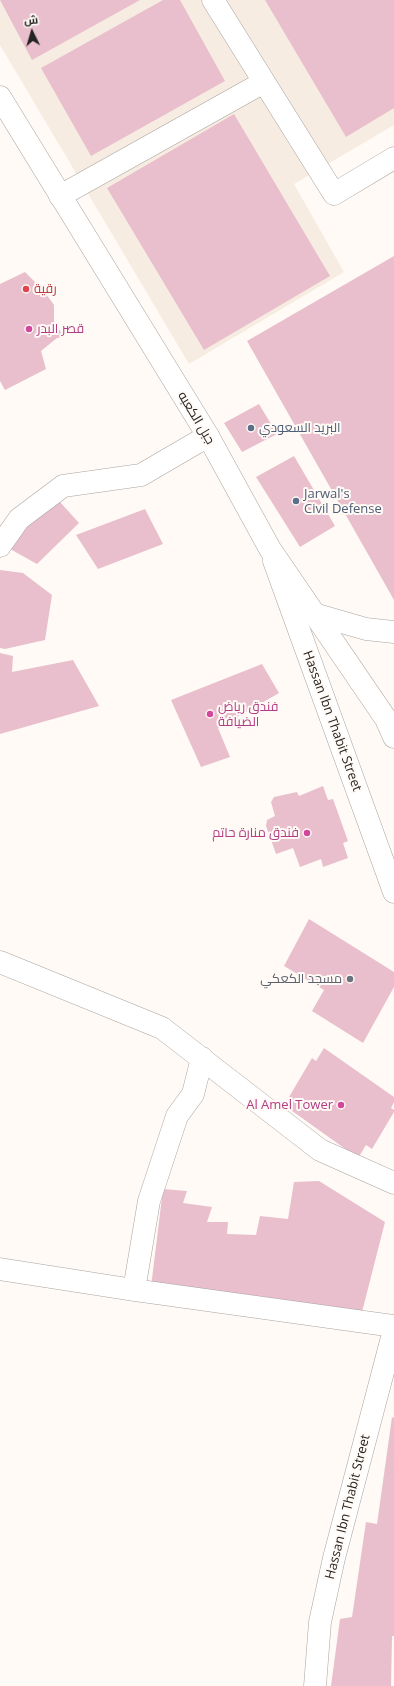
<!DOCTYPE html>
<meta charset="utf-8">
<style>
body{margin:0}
#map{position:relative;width:394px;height:1686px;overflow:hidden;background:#fffaf5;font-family:"Open Sans",Cairo,sans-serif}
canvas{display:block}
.north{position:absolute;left:12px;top:12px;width:40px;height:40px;-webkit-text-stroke:3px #fffaf5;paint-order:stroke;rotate:355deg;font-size:11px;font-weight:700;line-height:16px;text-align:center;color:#252321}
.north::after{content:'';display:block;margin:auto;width:14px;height:18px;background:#252321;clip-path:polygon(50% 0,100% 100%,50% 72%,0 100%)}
</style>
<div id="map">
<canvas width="394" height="1686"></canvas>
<div class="north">ش</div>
</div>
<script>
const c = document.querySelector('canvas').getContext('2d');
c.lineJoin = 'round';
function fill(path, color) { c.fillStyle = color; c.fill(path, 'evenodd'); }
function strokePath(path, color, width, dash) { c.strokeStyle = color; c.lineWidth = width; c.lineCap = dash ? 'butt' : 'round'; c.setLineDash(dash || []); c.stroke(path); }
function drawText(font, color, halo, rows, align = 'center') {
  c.font = font + ' "Open Sans",Cairo,sans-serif'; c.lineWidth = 4; c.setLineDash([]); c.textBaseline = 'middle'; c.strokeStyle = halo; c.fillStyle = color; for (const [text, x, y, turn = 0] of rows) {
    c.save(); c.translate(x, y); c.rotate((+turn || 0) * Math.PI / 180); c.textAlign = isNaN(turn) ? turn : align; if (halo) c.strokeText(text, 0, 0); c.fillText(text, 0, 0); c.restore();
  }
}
const built = new Path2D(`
 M 0,0 L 394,0 L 394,125 L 294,184 L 344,272 L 189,364 L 0,45 Z`);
const building = new Path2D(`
 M 0,0 L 140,0 L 32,60 Z
 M 163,0 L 180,0 L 225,81 L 91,156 L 41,68 Z
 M 265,0 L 394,0 L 394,108 L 346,137 Z
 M 234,114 L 330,276 L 204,350 L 107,188 Z
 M 394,256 L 394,600 L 247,341 Z
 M 25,272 L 44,291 L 54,305 L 54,321 L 64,337 L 57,338 L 41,351 L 46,369 L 5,390 L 0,381 L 0,284 Z
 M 259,404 L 277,434 L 242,452 L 224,423 Z
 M 294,456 L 335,526 L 300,547 L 256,477 Z
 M 60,502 L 79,523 L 37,564 L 1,544 Z
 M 145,509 L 163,544 L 98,569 L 76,535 Z
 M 0,570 L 23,573 L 52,595 L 45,640 L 5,649 L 0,648 Z
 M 0,653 L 13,656 L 12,672 L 73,660 L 99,706 L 0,734 Z
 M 262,664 L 279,693 L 218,728 L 230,757 L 201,767 L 171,700 Z
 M 323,786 L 328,800 L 333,799 L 348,841 L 343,843 L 348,858 L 323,867 L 321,859 L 300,867 L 293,848 L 276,854 L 266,826 L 267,820 L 275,816 L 271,802 L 274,797 L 297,792 L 299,796 Z
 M 309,919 L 394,972 L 394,987 L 363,1043 L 312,1011 L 324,990 L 284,966 Z
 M 324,1048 L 394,1097 L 394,1102 L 391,1108 L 394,1110 L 394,1112 L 372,1149 L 366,1145 L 358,1158 L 288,1108 L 293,1099 L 289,1097 L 312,1058 L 316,1061 Z
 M 319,1181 L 385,1222 L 361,1316 L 151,1287 L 163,1189 L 187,1191 L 183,1203 L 212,1207 L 207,1222 L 228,1222 L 227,1234 L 256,1235 L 260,1216 L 288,1219 L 294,1182 Z
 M 392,1417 L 394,1418 L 394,1636 L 392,1636 L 391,1686 L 331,1686 L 340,1619 L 352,1617 L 366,1522 L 377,1524 Z`);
const minor = new Path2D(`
 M 213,0 L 334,194 L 394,158
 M 60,196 L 264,82
 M 0,546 L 19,519 L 63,486 L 141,475 L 208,436
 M 274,561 L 394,892
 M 314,614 L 366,629 L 394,632
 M 0,962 L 162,1028 L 320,1150 L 394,1183
 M 0,1269 L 134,1290 L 394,1326
 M 134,1290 L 149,1201 L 177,1116 L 193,1094 L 202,1058
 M 315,1686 L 320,1622 L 334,1558 L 394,1330`);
const highway = new Path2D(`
 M 0,97 L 208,436 L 270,549 L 386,719 L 394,737`);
const markers = [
 [26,289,4,"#e0444e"],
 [29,329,4,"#d1479c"],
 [251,428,4,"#5c6f8a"],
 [296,501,4,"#5c6f8a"],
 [210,714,4,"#d1479c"],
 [307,833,4,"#d1479c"],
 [350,979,4,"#6b7280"],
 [341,1105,4,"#d1479c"]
];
const healthNames = [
 ["رقية",34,289]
];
const hotelNames = [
 ["قصر البدر",37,329],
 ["فندق رياض",218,707],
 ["الضيافة",218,722],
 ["فندق منارة حاتم",299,833,"right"],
 ["Al Amel Tower",333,1105,"right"]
];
const streetNames = [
 ["جبل الكعبه",196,418,59],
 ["Hassan Ibn Thabit Street",332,721,70],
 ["Hassan Ibn Thabit Street",348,1507,-76]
];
const serviceNames = [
 ["البريد السعودي",259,428],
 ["Jarwal's",304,494],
 ["Civil Defense",304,509]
];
const worshipNames = [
 ["مسجد الكعكي",342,979]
];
fill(built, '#f7ece1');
fill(building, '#e9bfcd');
strokePath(minor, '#a9a4a0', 23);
strokePath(highway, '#a9a4a0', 23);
strokePath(minor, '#fff', 22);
strokePath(highway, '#fff', 22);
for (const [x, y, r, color] of markers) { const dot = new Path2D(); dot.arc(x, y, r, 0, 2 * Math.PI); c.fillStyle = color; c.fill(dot); strokePath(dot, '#fffaf5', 1.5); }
drawText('13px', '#be3a42', '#fffaf5', healthNames, 'left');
drawText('13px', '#b23c85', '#fffaf5', hotelNames, 'left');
drawText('13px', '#252321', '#fffaf5', streetNames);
drawText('13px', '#4e5e75', '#fffaf5', serviceNames, 'left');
drawText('13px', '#5b616d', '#fffaf5', worshipNames, 'right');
</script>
